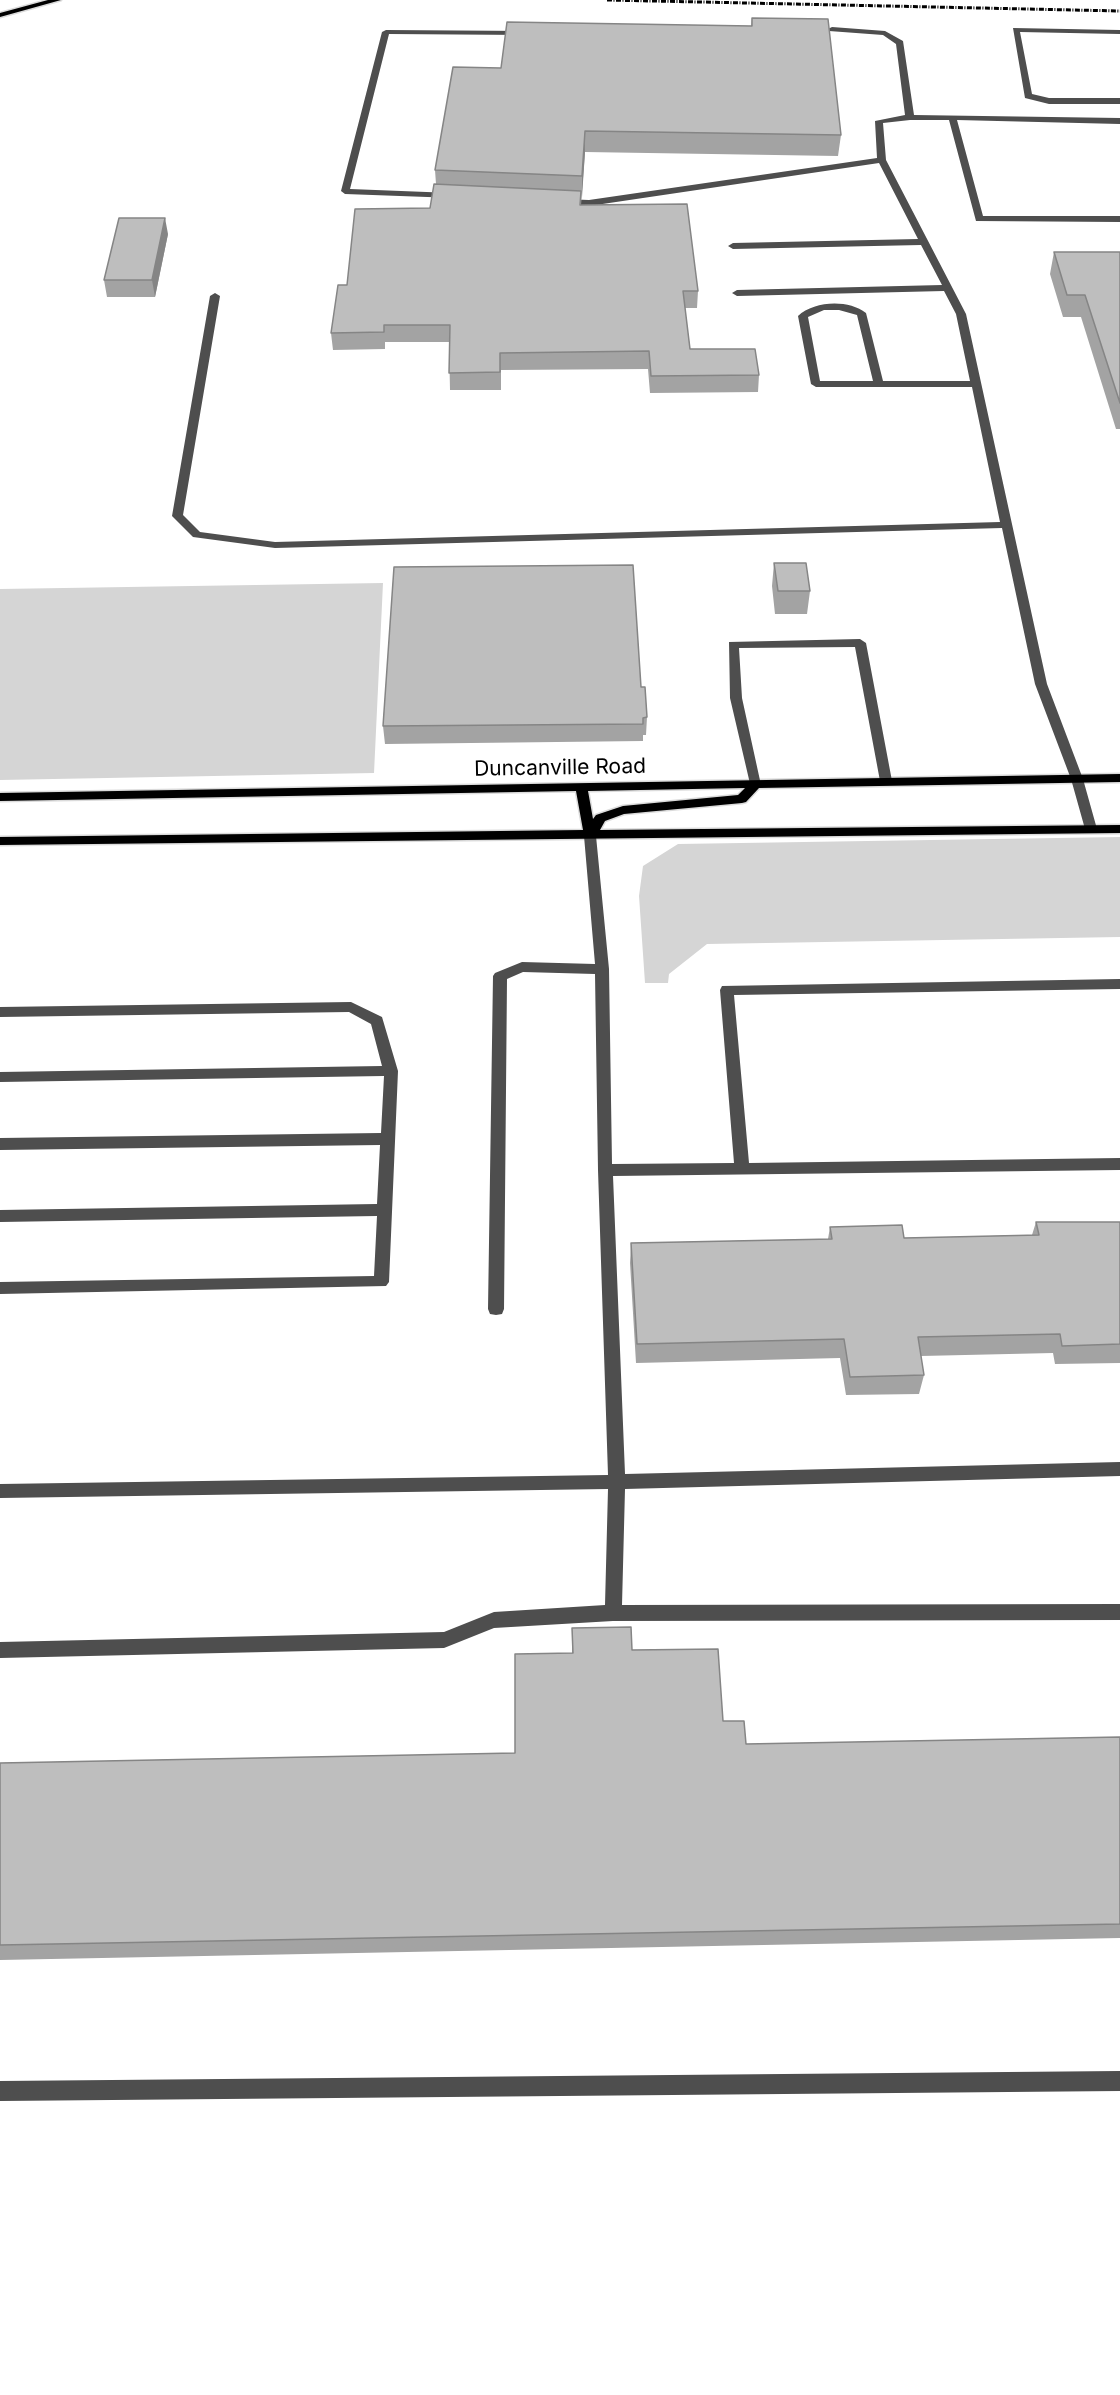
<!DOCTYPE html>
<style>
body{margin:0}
canvas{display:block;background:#fff}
</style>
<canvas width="1120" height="2395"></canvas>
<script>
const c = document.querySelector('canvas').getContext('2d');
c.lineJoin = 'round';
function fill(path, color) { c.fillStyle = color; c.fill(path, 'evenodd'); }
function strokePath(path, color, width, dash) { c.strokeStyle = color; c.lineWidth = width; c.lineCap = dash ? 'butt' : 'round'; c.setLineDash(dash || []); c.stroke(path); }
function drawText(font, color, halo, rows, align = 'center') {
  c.font = font + ' Inter,sans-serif'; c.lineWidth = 4.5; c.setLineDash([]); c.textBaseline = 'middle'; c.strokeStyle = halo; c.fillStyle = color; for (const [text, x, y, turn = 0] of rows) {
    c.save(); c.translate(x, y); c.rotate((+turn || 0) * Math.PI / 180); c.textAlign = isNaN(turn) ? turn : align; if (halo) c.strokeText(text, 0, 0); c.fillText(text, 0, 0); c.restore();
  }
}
const green = new Path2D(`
 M 383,583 L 374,773 L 0,780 L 0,589 Z
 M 1120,837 L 1120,937 L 707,944 L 669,974 L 668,983 L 645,983 L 639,896 L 643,866 L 678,844 Z`);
const minor = new Path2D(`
 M 832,27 L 885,31 L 903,41 L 914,115 L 1120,118 L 1120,124 L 957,120 L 983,216 L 1120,216 L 1120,222 L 976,221 L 949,120 L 910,120 L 883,123 L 886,160 L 966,314 L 1047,684 L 1083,779 L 1097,829 L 1096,832 L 1091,833 L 1085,829 L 1071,779 L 1035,684 L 1002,528 L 275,548 L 193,537 L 172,516 L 210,296 L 215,293 L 220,296 L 183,515 L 200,532 L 275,542 L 1000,522 L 972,387 L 816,387 L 811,384 L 798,316 C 814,301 848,299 866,313 L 883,381 L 970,381 L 956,314 L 944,291 L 737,296 L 732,293 L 737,290 L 942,285 L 921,245 L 733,249 L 728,246 L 733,243 L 918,239 L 879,163 L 589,206 L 563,205 L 558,202 L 563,199 L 589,200 L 877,158 L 875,121 L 905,115 L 896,44 L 883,35 L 829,31 L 828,29 ZM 824,310 L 839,310 L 857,315 L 873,381 L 820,381 L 808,317 Z
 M 1013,28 L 1120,30 L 1120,34 L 1020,32 L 1032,94 L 1049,98 L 1120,98 L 1120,104 L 1049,104 L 1025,98 Z
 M 386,30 L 527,31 L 531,33 L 527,35 L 389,34 L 350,189 L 452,193 L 455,194 L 455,198 L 345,194 L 341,191 L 382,32 Z
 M 860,639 L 866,643 L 892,781 L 890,784 L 886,785 L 880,781 L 855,647 L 739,648 L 742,698 L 761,785 L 759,788 L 751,788 L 730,698 L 729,642 Z
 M 590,832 L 596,836 L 609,969 L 612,1164 L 734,1163 L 720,990 L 722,986 L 1120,979 L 1120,989 L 734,995 L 749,1163 L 1120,1158 L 1120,1170 L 613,1176 L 625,1474 L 1120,1462 L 1120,1476 L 625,1489 L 622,1605 L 1120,1604 L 1120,1620 L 613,1621 L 494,1628 L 444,1648 L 0,1658 L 0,1642 L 444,1632 L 494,1612 L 605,1605 L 608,1489 L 0,1498 L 0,1484 L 608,1475 L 598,1170 L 595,974 L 523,972 L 507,979 L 504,1309 L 502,1314 L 496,1315 L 490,1314 L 488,1309 L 493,976 L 495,973 L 522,962 L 595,964 L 584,836 Z
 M 351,1002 L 382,1017 L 398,1071 L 389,1282 L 386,1286 L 0,1294 L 0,1282 L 374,1276 L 377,1216 L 0,1222 L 0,1210 L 377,1204 L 380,1145 L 0,1150 L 0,1138 L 381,1133 L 384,1076 L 0,1082 L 0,1072 L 382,1066 L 371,1024 L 349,1012 L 0,1017 L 0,1007 Z
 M 1120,2071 L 1120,2091 L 0,2101 L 0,2081 Z`);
const major = new Path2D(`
 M 48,0 L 61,0 L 0,17 L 0,13 Z
 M 1120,774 L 1120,782 L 759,788 L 746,802 L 742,803 L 624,814 L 605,821 L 600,830 L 1120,825 L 1120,833 L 0,845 L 0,837 L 583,830 L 576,791 L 0,801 L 0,793 ZM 745,788 L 738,795 L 623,806 L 596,815 L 593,819 L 588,791 Z`);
const rail = new Path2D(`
 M 607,0 L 1120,11`);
const wall = new Path2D(`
 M 752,18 L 841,135 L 838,156 L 585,152 L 581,205 L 698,291 L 697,308 L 685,308 L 690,349 L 759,375 L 758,392 L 650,393 L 648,369 L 501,370 L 501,390 L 450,390 L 449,342 L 385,342 L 385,349 L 333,350 L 331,333 L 347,285 L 430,208 L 436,184 L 435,170 L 501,68 L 751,26 Z
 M 168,234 L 155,297 L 107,297 L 104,280 Z
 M 1054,252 L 1120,252 L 1120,429 L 1116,429 L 1081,317 L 1063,317 L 1050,274 Z
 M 774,563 L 810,591 L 807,614 L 775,614 L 772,586 Z
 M 641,687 L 647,717 L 646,735 L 643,735 L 643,741 L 385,744 L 383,726 Z
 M 1036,1222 L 1120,1222 L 1120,1363 L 1055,1364 L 1053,1353 L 921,1356 L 924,1375 L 919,1394 L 846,1395 L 840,1358 L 636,1363 L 630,1263 L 631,1243 L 828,1239 L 830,1227 L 904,1238 L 1032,1235 Z
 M 572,1628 L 632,1650 L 723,1721 L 746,1744 L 1120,1737 L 1120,1938 L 0,1960 L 0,1763 L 515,1753 L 572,1653 Z`);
const shadedWall = new Path2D(`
 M 585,131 L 585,152 L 582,197 L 582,176 Z
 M 165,218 L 168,234 L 155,297 L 152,280 Z`);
const building = new Path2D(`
 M 752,18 L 828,19 L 841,135 L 585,131 L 582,176 L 435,170 L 453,67 L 501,68 L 507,22 L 752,26 Z
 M 434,184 L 581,191 L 580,205 L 687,204 L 698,291 L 683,291 L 690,349 L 755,349 L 759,375 L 651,376 L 649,351 L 500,353 L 500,372 L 449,373 L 450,325 L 384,325 L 384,332 L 331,333 L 338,285 L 347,285 L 355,209 L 430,208 Z
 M 119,218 L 165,218 L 152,280 L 104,280 Z
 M 1054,252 L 1120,252 L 1120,403 L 1085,295 L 1067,295 Z
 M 774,563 L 806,563 L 810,591 L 778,591 Z
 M 633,565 L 641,687 L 645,687 L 647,717 L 643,718 L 643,724 L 383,726 L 394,567 Z
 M 1036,1222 L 1120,1222 L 1120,1344 L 1062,1346 L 1060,1334 L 918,1337 L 924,1375 L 850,1377 L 844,1339 L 637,1344 L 631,1243 L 832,1239 L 830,1227 L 902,1225 L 904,1238 L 1039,1235 Z
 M 631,1627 L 632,1650 L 718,1649 L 723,1721 L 744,1721 L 746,1744 L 1120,1737 L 1120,1924 L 0,1945 L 0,1763 L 515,1753 L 515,1654 L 573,1653 L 572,1628 Z`);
const streetNames = [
 ["Duncanville Road",560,768,-1]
];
fill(green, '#d5d5d5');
strokePath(major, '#dbdbdb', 3);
fill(minor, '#4e4e4e');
fill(major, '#000');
strokePath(rail, '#000', 3, [5, 1.5, 1, 1.5]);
fill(wall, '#a3a3a3');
fill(shadedWall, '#858585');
fill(building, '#bebebe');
strokePath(building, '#858585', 1.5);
drawText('21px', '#000', '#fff', streetNames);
</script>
